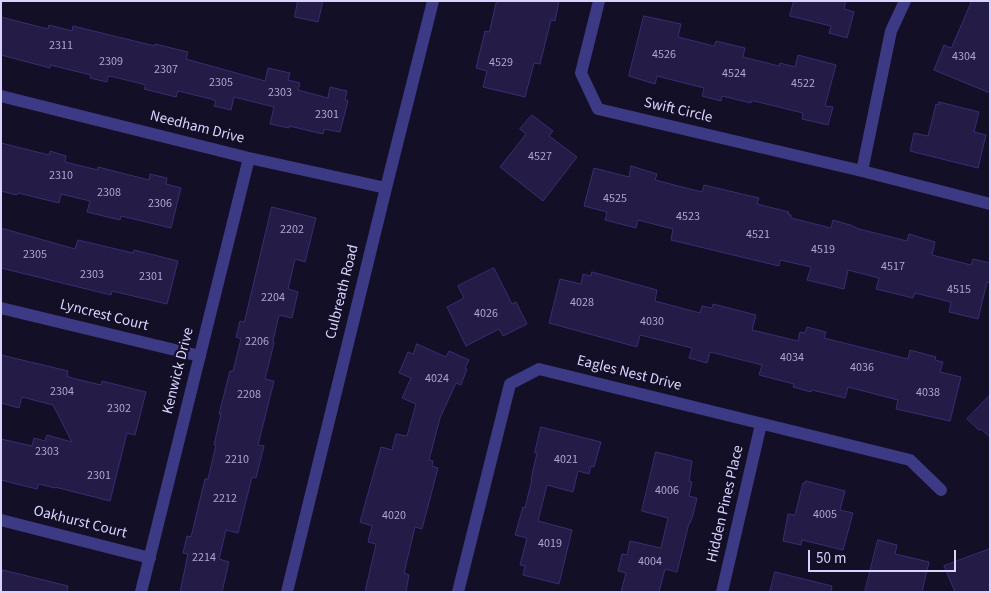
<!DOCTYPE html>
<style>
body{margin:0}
#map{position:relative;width:991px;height:593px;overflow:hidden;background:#130f26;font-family:"Source Sans 3",sans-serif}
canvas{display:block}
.frame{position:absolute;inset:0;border:2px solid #d9d4ff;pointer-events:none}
.scale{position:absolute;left:808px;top:550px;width:148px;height:22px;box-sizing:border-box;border:2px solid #d9d4ff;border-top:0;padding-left:6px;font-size:15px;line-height:18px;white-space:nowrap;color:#d9d4ff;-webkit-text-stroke:4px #130f26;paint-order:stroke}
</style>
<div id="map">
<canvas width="991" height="593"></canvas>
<div class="frame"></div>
<div class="scale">50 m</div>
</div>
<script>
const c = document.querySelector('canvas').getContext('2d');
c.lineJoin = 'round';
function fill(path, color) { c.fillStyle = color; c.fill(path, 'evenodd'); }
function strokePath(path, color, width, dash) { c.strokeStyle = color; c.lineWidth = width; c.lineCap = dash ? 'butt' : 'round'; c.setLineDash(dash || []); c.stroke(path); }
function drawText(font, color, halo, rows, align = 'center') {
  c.font = font + ' "Source Sans 3",sans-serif'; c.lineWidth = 4.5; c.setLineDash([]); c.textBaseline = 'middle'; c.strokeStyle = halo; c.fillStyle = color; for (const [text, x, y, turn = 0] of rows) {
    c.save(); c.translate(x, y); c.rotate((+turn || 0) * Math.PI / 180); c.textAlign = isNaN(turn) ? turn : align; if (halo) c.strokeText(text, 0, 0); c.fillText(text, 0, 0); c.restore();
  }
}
const building = new Path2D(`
 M 298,1 L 323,1 L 318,22 L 295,17 Z
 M 497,1 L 559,1 L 555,21 L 551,20 L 540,64 L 534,63 L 525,97 L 483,87 L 487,71 L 476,68 L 485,31 L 489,32 Z
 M 794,1 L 846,1 L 844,9 L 854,12 L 847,38 L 829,33 L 831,26 L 790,16 Z
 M 972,1 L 990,1 L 990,93 L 934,70 L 944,45 L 951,48 Z
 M 644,16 L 681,24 L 678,37 L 714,46 L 716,41 L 745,48 L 743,57 L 779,66 L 780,63 L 795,67 L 798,55 L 836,65 L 825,106 L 833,107 L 828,125 L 802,119 L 803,113 L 754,101 L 751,101 L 751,103 L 722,96 L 721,101 L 702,96 L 704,88 L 657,76 L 655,84 L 629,76 Z
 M 1,17 L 48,29 L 49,25 L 72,31 L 73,26 L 155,46 L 155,44 L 188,52 L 186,59 L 265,81 L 268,68 L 290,73 L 288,80 L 300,83 L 298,90 L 328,98 L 330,87 L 347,91 L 345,100 L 348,101 L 340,132 L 324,129 L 323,134 L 289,126 L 289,128 L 270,124 L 274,107 L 234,97 L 231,110 L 214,106 L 216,101 L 211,99 L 178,91 L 176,97 L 144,89 L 146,85 L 114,77 L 108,76 L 107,82 L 90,78 L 91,75 L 50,65 L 50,68 L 1,55 Z
 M 939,102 L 979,112 L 974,132 L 986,135 L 978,168 L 910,151 L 914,133 L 928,136 L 936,104 L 939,105 Z
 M 532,115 L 553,131 L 549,136 L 577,157 L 543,201 L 500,167 L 526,134 L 520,129 Z
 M 1,143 L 49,155 L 50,151 L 66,156 L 65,162 L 98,170 L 98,167 L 149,180 L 150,174 L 167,178 L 166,184 L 181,188 L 171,228 L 121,216 L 120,220 L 87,212 L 90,201 L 61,194 L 59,203 L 18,193 L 17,195 L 1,191 Z
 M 631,166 L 657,174 L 655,180 L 702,192 L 704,185 L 759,198 L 757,204 L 789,212 L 788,214 L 791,215 L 791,218 L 831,228 L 833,220 L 850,225 L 859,229 L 907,241 L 909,234 L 935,242 L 932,255 L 971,265 L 973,259 L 990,263 L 990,283 L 987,282 L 978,319 L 949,312 L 951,302 L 915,293 L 913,298 L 876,289 L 879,278 L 848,270 L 844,289 L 807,280 L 811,267 L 780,260 L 779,266 L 671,240 L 673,229 L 638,220 L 636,228 L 605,220 L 607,212 L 584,206 L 594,168 L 629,177 Z
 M 272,207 L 316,218 L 305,262 L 295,259 L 288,289 L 298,292 L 292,318 L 279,315 L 273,341 L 274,343 L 265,379 L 274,381 L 258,445 L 264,446 L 256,478 L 252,477 L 238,533 L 226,530 L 219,559 L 229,562 L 222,592 L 180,592 L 188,554 L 183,553 L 187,536 L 191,537 L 205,479 L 208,479 L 216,445 L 214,445 L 221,414 L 219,414 L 230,371 L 233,371 L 241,339 L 236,337 L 240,321 L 244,322 Z
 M 1,228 L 75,249 L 78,240 L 133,253 L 134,250 L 178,261 L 167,304 L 112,291 L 111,295 L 1,268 Z
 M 494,268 L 512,304 L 516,302 L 527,324 L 503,336 L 499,329 L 466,346 L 447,307 L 464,298 L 458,286 Z
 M 592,272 L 657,290 L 655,301 L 700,313 L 702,306 L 712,308 L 713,304 L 756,315 L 752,330 L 798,341 L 800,332 L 805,333 L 807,327 L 826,332 L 824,338 L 908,359 L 910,350 L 936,357 L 935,360 L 943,362 L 940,372 L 961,377 L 950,421 L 896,409 L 898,400 L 848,387 L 845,398 L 812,390 L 811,392 L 793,387 L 794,384 L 759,375 L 762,365 L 710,352 L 707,363 L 689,358 L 692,348 L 640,335 L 637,347 L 549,323 L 560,279 L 581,284 L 583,274 L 591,276 Z
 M 417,344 L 446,357 L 449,351 L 469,360 L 465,368 L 467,369 L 461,385 L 456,383 L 440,418 L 429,460 L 433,461 L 432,466 L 438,468 L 422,529 L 415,527 L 404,573 L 409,575 L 406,592 L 365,592 L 376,544 L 368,542 L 372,526 L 360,522 L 381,447 L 392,450 L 396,434 L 407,436 L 416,404 L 402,398 L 411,378 L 399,373 L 408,352 L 413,354 Z
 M 1,355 L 68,371 L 67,376 L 72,378 L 101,385 L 102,381 L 146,392 L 135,435 L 127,433 L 110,501 L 55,487 L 55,488 L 39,484 L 37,489 L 1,480 L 1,439 L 32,446 L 34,438 L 45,441 L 47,435 L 72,442 L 53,405 L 22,397 L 19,408 L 1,403 Z
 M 990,395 L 990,437 L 981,429 L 979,430 L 967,419 Z
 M 541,427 L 601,442 L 594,467 L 591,466 L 589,474 L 578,471 L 573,492 L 547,485 L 538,521 L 572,530 L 559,584 L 523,575 L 525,566 L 520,565 L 527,538 L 515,535 L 523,507 L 525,508 L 532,479 L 531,479 L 537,453 L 535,453 Z
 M 656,452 L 692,461 L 689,481 L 692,482 L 689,496 L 697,498 L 693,515 L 690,523 L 689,523 L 677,572 L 665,569 L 659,592 L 621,592 L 626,573 L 618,571 L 622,554 L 627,555 L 630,541 L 661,548 L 668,518 L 642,511 Z
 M 806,481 L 845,491 L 840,510 L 853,513 L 843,550 L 802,540 L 801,545 L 783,541 L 788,514 L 795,515 L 803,483 L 805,483 Z
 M 878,540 L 897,545 L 895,554 L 929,562 L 922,592 L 865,592 Z
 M 990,549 L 990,592 L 955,592 L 944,566 Z
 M 3,570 L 68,586 L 67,592 L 1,592 L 1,579 Z
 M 775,572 L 832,586 L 831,592 L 770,592 Z`);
const minor = new Path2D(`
 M 599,1 L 581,73 L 598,109 L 862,171 L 990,204
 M 1,96 L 249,158 L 386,188
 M 862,171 L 891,31 L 905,1
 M 1,308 L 200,356
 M 1,520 L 150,558
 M 141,592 L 249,158
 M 287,592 L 386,188 L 433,1
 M 458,592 L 510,384 L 539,369 L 910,460 L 941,490
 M 722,592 L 761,424`);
const numberNames = [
 ["2311",61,46],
 ["4526",664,55],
 ["4304",964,57],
 ["2309",111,62],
 ["4529",501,63],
 ["2307",166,70],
 ["4524",734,74],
 ["2305",221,83],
 ["4522",803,84],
 ["2303",280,93],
 ["2301",327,115],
 ["4527",540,157],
 ["2310",61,176],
 ["2308",109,193],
 ["4525",615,199],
 ["2306",160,204],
 ["4523",688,217],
 ["2202",292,230],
 ["4521",758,235],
 ["4519",823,250],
 ["2305",35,255],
 ["4517",893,267],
 ["2303",92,275],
 ["2301",151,277],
 ["4515",959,290],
 ["2204",273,298],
 ["4028",582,303],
 ["4026",486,314],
 ["4030",652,322],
 ["2206",257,342],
 ["4034",792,358],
 ["4036",862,368],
 ["4024",437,379],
 ["2304",62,392],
 ["4038",928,393],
 ["2208",249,395],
 ["2302",119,409],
 ["2303",47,452],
 ["2210",237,460],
 ["4021",566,460],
 ["2301",99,476],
 ["4006",667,491],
 ["2212",225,499],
 ["4005",825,515],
 ["4020",394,516],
 ["4019",550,544],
 ["2214",204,558],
 ["4004",650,562]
];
const streetNames = [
 ["Swift Circle",678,111,13],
 ["Needham Drive",197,128,14],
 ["Culbreath Road",343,292,-76],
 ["Lyncrest Court",104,316,14],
 ["Kenwick Drive",179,371,-76],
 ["Eagles Nest Drive",629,374,14],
 ["Hidden Pines Place",726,504,-77],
 ["Oakhurst Court",80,523,14]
];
fill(building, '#241b47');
strokePath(building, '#3b2d73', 1);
strokePath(minor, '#3d3a85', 12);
drawText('12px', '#aca6d1', null, numberNames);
drawText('15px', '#d9d4ff', '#130f26', streetNames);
</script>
